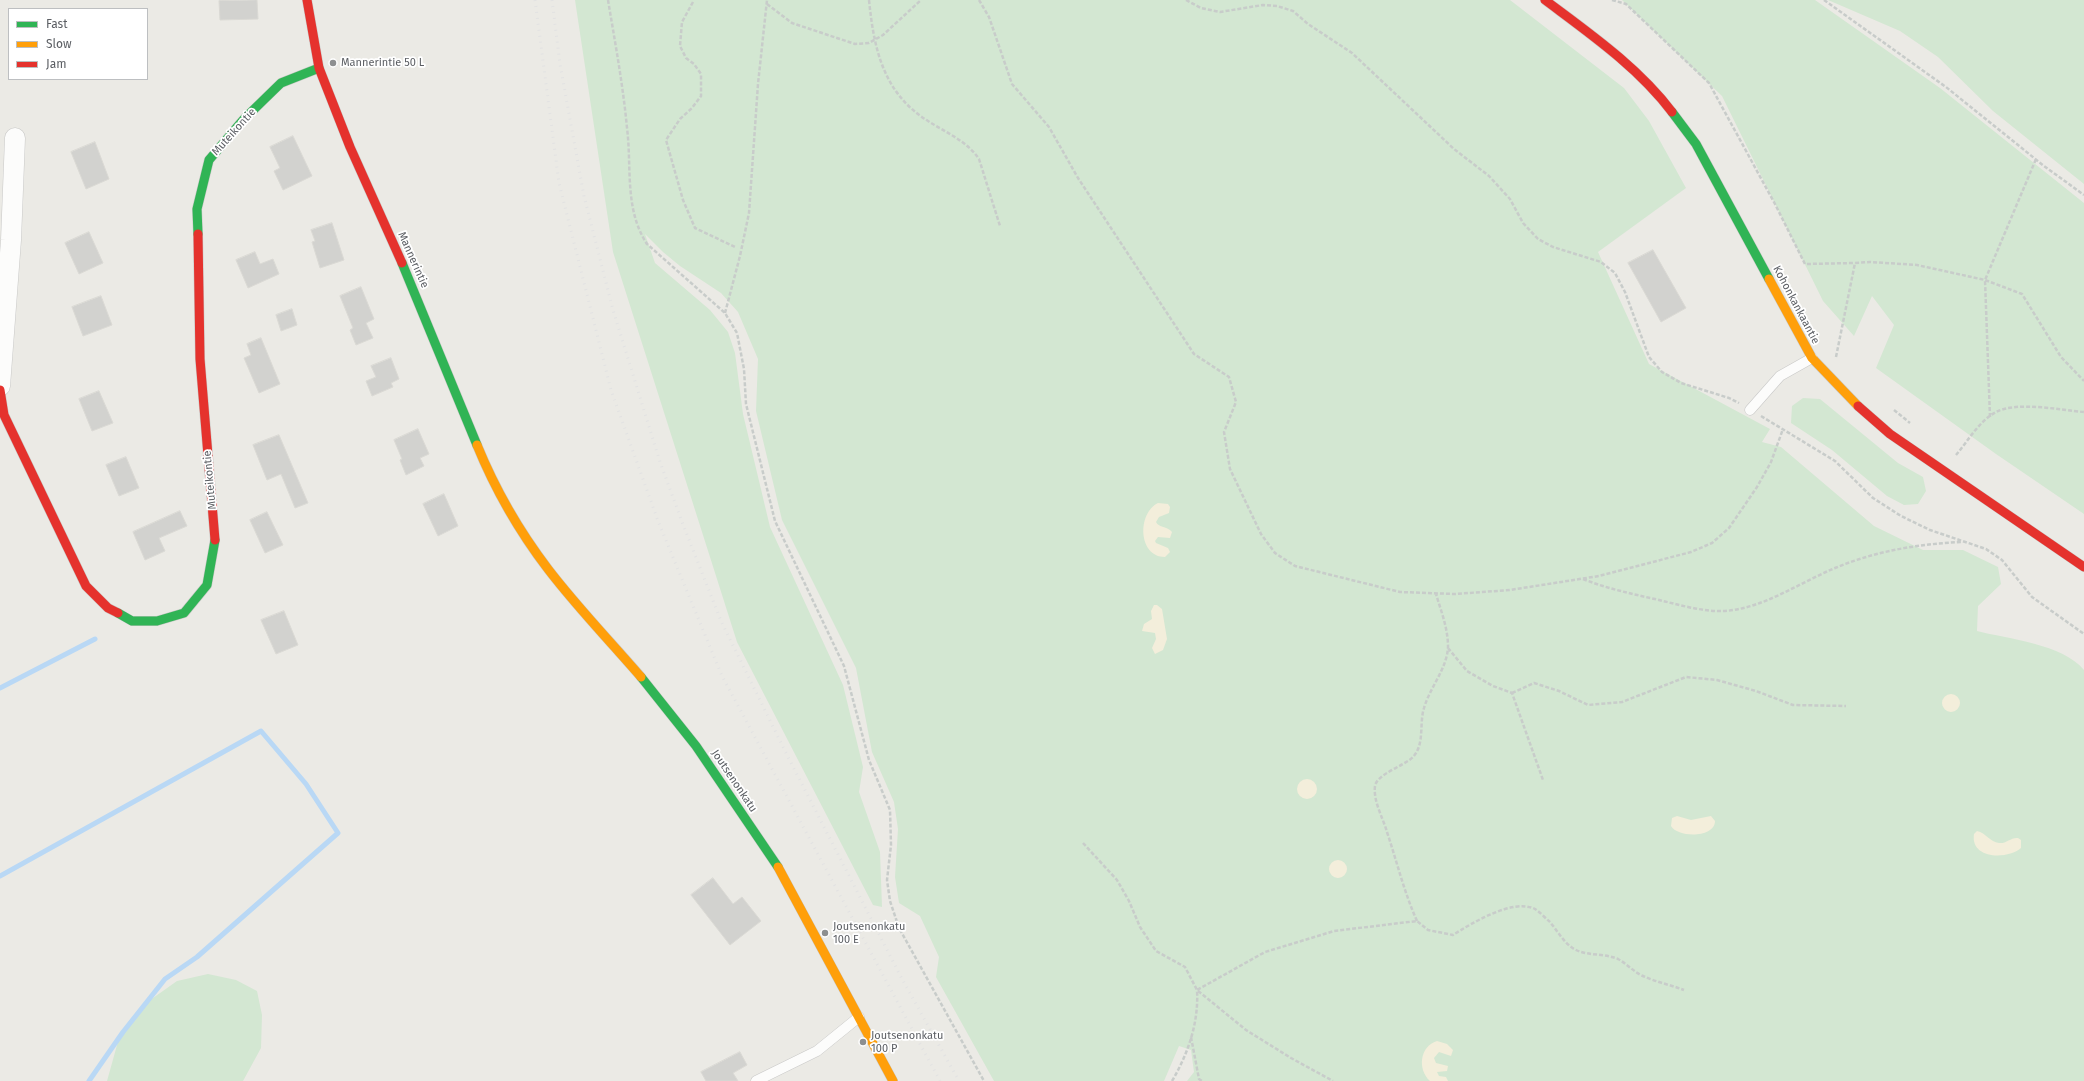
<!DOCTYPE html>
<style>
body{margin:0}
#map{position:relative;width:2084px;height:1081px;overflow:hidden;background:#ebeae5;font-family:"Fira Sans",sans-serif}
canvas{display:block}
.legend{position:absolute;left:8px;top:8px;width:140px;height:72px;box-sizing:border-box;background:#fff;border:1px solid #bdbfc1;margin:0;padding:5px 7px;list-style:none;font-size:12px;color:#5b5e63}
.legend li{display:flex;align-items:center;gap:8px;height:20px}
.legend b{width:20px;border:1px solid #bdbfc1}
</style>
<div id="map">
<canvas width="2084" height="1081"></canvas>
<ul class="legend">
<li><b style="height:5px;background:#30b455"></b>Fast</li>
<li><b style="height:5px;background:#ff9f0a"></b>Slow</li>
<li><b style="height:5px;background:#e5322d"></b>Jam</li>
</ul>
</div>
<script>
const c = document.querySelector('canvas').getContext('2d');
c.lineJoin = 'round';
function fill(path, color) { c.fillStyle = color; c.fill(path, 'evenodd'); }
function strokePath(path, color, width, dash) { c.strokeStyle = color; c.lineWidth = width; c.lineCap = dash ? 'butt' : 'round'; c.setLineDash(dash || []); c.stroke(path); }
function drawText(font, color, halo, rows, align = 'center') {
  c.font = font + ' "Fira Sans",sans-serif'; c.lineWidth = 3.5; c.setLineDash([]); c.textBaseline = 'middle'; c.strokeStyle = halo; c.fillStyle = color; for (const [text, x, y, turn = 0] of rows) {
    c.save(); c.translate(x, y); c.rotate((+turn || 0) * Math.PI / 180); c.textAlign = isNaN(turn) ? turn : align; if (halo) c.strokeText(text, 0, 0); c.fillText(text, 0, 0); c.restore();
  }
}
const green = new Path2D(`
 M 575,0 L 1510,0 L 1624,88 L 1649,121 L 1686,188 L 1598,252 L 1649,364 L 1770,429 L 1762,442 L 1781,447 L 1874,526 L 1923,550 L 1963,550 L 1998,567 L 2001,584 L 1978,606 L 1977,631 C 2008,639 2063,644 2084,670 L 2084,1081 L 1187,1081 L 1194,1072 L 1191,1050 L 1179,1046 L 1164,1081 L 994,1081 L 936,977 L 939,957 L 920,916 L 899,903 L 895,877 L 898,829 L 894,802 L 872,752 L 856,668 L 782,520 L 756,411 L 758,359 L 738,312 L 721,293 L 680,266 L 663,252 L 645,234 L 655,263 L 710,310 L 728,332 L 735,353 L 743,414 L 770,527 L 843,685 L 863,767 L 859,792 L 880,852 L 882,907 L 873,905 L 737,642 L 613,252 Z
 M 1622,0 L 1815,0 L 1940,88 L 2084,203 L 2084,514 L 1996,454 L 1876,368 L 1894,325 L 1872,296 L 1854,336 L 1823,301 L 1722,96 Z
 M 1828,0 L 2084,0 L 2084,184 L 1993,111 L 1938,57 L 1900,31 Z
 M 1803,398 L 1820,399 L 1898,463 L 1923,477 L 1926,491 L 1918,504 L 1904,505 L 1887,496 L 1832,450 L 1791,423 L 1792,406 Z
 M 208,974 L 236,980 L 257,991 L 262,1015 L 261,1048 L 243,1081 L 107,1081 L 119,1038 L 146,1003 L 177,981 Z`);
const sand = new Path2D(`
 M 1158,503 L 1168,504 L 1170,507 L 1169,513 L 1159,517 L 1156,522 C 1159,528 1167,526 1172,532 L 1170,538 L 1158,537 L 1155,541 L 1156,543 L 1168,548 L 1170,552 L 1165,557 C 1138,557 1137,513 1158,503 Z
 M 1154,605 L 1157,605 L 1162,609 L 1167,639 L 1163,650 L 1155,654 L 1152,648 L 1156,639 L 1155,633 L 1142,631 L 1144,624 L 1152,619 L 1151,611 Z
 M1942 703a9 9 0 1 1 18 0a9 9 0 1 1-18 0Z
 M1297 789a10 10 0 1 1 20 0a10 10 0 1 1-20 0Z
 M 1677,816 L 1691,820 L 1711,816 L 1715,821 C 1715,838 1678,838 1671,826 L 1672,818 Z
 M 1977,831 C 1986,833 1990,842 1999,843 C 2006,844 2011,837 2018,838 L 2021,840 L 2021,848 C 2007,860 1970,859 1974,834 Z
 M1329 869a9 9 0 1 1 18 0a9 9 0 1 1-18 0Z
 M 1437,1041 L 1447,1044 L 1453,1050 L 1451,1056 L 1439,1052 L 1434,1058 L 1436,1063 L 1448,1066 L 1447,1071 L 1437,1072 L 1439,1076 L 1446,1077 L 1448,1081 L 1430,1081 C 1417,1069 1420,1046 1437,1041 Z`);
const stream = new Path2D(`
 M 0,688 L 95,639
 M 0,876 L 261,731 L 306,784 L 338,833 L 197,957 L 165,979 L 123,1032 L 89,1081`);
const building = new Path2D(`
 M 257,0 L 258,19 L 220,20 L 219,1 Z
 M 293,136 L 312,176 L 283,190 L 274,171 L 280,168 L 270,147 Z
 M 95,142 L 109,179 L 86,189 L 71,152 Z
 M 332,223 L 344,260 L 320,268 L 312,242 L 315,241 L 311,230 Z
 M 89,232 L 103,263 L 79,274 L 65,243 Z
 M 1653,250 L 1686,308 L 1661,322 L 1628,263 Z
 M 255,252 L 260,264 L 273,259 L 279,274 L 248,288 L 236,260 Z
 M 361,287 L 374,319 L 366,323 L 373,338 L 356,345 L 350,330 L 353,328 L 340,296 Z
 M 101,296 L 112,325 L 83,336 L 72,307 Z
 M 292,309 L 297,325 L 281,331 L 276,315 Z
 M 261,338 L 280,384 L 259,393 L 244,358 L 251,355 L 247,344 Z
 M 391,358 L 399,379 L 391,383 L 393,387 L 372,396 L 366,381 L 376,377 L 371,366 Z
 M 99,391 L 113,423 L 92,431 L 79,399 Z
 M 418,429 L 429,454 L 420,458 L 424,466 L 406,475 L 400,460 L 402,459 L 394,440 Z
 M 279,435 L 308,503 L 295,508 L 281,474 L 267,480 L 253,445 Z
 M 126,457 L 139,488 L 119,496 L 106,465 Z
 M 444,494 L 458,526 L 438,536 L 423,504 Z
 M 180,511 L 187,526 L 159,538 L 165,551 L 145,560 L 133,532 Z
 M 267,512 L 283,545 L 265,553 L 250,520 Z
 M 284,611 L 298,645 L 276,654 L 261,620 Z
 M 713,878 L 733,904 L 742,897 L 761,921 L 730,945 L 691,895 Z
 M 740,1052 L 747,1065 L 733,1073 L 738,1081 L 706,1081 L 701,1072 Z`);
const path = new Path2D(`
 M 608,0 C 615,42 623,85 627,128 C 632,167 624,209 647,244 L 725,313 L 737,333 L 744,369 L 746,404 L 775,521 L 844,666 L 869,760 L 890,810 L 891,845 L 887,880 L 890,901 L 899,928 L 984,1081
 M 869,0 C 874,49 883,93 928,121 C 945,132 967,141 979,159 L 1000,226
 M 979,0 L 989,17 L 1012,84 L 1049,127 L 1078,178 L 1194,354 L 1229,377 L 1236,402 L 1224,432 L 1230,469 L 1261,534 L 1275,553 L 1295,566 L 1400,592 L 1455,594 L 1510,590 L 1599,576 L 1691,552 L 1712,543 L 1729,528 L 1757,487 L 1771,462 L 1783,429
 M 1186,0 L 1201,8 L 1220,12 L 1263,5 L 1277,6 L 1293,11 L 1308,24 L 1352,53 L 1454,149 L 1489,176 L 1510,199 L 1523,223 L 1538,239 L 1553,247 L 1601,262 L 1615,273 L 1625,292 L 1649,357 L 1662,372 L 1681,383 L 1729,398 L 1739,403
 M 1612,0 L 1626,4 L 1709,83 L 1775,204 L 1805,264 L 1855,263
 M 1824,0 L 1946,87 L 2044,166 L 2084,195
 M 693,2 L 682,22 L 680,46 L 686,58 L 694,64 L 701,74 L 701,96 L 692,108 L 680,119 L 666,140 L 683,200 L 695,228 L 735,247
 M 767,4 L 792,23 L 855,44 L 869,43 L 883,35 L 921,0
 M 725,313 L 740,256 L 749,213 L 758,84 L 767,0
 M 1836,357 L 1855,263 L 1870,262 L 1917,265 L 1985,280 L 2022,294 L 2061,357 L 2084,381
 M 1894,410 L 1910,423
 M 1761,416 L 1835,461 L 1873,498 L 1901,516 L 1930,530 L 1986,549 L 2002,560 L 2032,597 L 2084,634
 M 1990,417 L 1985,280 L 2036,159
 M 1956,455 C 1968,441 1979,421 1996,412 C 2017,401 2060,410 2084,412
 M 1583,579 C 1608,589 1633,594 1659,600 C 1680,605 1703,612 1725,611 C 1764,608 1799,583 1835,568 C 1876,551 1918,544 1962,542
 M 1448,648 L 1467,671 L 1493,686 L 1512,693 L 1543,780
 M 1512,693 L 1534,683 L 1559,691 L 1588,705 L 1622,702 L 1686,677 L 1717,680 L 1756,691 L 1793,705 L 1846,706
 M 1083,843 L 1117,880 L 1129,901 L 1140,927 L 1156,951 L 1185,967 L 1197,990 L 1246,1030 L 1291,1058 L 1333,1081
 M 1417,921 C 1404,892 1397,862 1387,832 C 1383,818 1373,801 1375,786 C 1377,774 1404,766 1413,757 C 1425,744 1419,724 1424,708 C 1430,687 1447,669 1448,647 C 1448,628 1441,611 1436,594
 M 1191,1037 L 1199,1079 L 1202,1081
 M 1172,1081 C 1188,1054 1199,1022 1197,990 L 1265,952 L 1298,942 L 1334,931 L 1417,921 L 1428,930 L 1453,935 C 1472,923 1513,898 1535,909 C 1540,912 1545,918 1549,921 C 1558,931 1564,944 1576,950 C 1588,956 1604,953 1618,959 C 1627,964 1634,972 1643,976 C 1656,982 1671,985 1684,990`);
const lane = new Path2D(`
 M 1750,410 L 1780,376 L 1812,358
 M 756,1081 L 817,1051 L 859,1017`);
const street = new Path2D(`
 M 0,386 L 11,240 L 15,138`);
const fast = new Path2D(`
 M 1672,112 L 1696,144 L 1769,279
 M 198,234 L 197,209 L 209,160 L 244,119 L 281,83 L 319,68
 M 402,263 L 477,445
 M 118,613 L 132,621 L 157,621 L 184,613 L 207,585 L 215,540
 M 641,677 L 696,746 L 778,867`);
const slow = new Path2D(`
 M 1769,279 L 1812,358 L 1858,406
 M 477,445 C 495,489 519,531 548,569 C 577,607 610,641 641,677
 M 778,867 L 893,1081`);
const jam = new Path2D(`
 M 307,0 L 319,68 L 350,147 L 402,263
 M 1545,0 C 1589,33 1638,67 1672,112
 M 198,234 L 200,359 L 215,540
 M 0,390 L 4,415 L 86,586 L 108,608 L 118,613
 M 1858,406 L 1890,434 L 2084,567`);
const rail = new Path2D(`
 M 535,0 L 559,183 L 611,390 L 658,521 L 722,676 L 940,1081
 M 552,0 L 560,64 L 584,196 L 613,310 L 660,462 L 682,522 L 721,621 L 787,755 L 902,979 L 959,1081`);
const markers = [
 [333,63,4,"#8d8f90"],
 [825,933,4,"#8d8f90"],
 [863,1042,4,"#8d8f90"]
];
const poiNames = [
 ["Mannerintie 50 L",341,63],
 ["Joutsenonkatu",833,927],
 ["100 E",833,940],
 ["Joutsenonkatu",871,1036],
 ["100 P",871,1049]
];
const streetNames = [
 ["Muteikontie",234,132,-48],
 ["Mannerintie",413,260,66],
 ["Kohonkankaantie",1796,305,62],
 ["Muteikontie",210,480,-95],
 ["Joutsenonkatu",734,781,56]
];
fill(green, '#d3e7d2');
fill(sand, '#f3eedb');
strokePath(stream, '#b9d8f5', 5);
fill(building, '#d2d2cf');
strokePath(building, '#dad9d4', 1);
strokePath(lane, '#c8c8c7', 11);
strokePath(street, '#c8c8c7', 21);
strokePath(fast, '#c7c7c5', 10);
strokePath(slow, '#c7c7c5', 10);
strokePath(jam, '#c7c7c5', 10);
strokePath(path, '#c8ccca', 2.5, [4, 2]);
strokePath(lane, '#fcfcfb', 10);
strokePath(street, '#fcfcfb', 20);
strokePath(fast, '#30b455', 9);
strokePath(slow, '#ff9f0a', 9);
strokePath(jam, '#e5322d', 9);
strokePath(rail, '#e2e2e2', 3, [1, 5]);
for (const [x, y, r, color] of markers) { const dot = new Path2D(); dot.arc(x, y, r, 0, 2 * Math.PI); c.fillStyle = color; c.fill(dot); strokePath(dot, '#fff', 1.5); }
drawText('11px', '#5b5e63', '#fff', poiNames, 'left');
drawText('11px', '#5b5e63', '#fff', streetNames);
</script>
